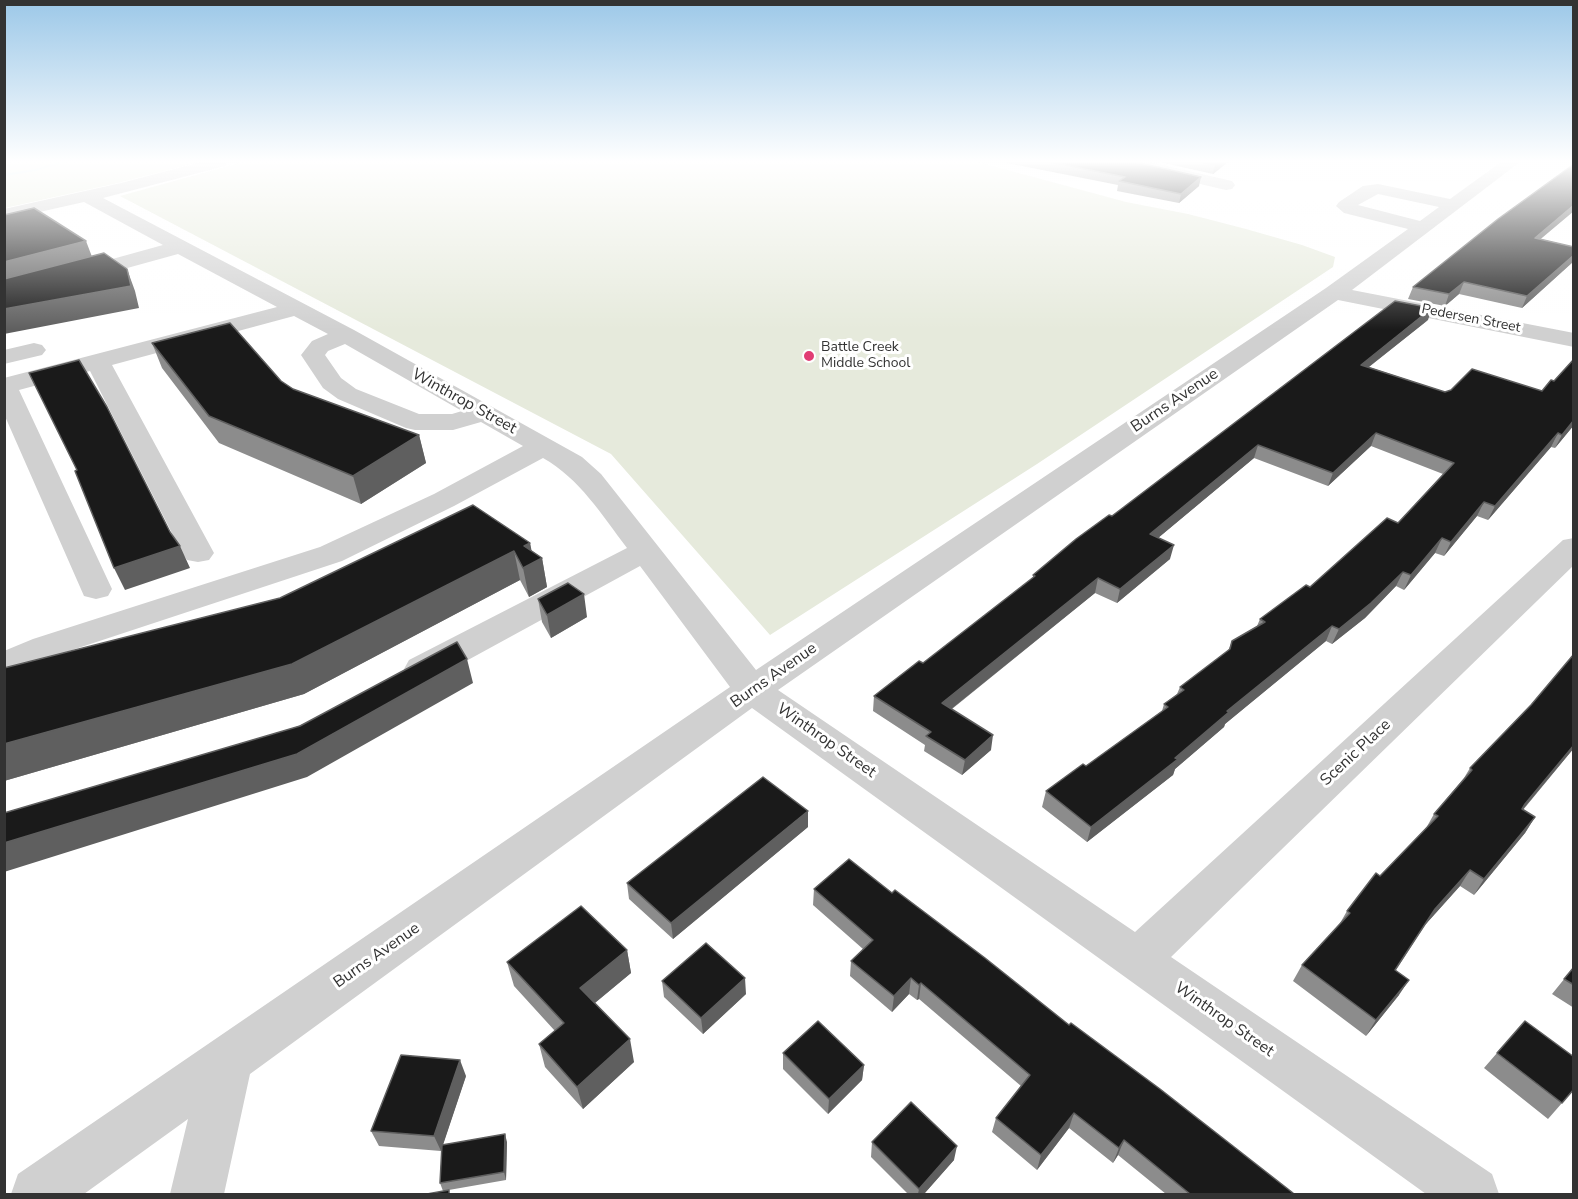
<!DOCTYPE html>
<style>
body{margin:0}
#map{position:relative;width:1578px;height:1199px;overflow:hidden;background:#fff;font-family:"Nunito Sans",sans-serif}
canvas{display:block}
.frame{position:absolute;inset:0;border:6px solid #333;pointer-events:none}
</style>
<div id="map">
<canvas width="1578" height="1199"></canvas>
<div class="frame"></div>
</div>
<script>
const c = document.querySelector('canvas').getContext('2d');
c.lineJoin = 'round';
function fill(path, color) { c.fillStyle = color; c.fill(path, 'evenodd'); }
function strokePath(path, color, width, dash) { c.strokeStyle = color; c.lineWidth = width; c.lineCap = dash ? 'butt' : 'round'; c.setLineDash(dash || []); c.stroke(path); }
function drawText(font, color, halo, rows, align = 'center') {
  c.font = font + ' "Nunito Sans",sans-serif'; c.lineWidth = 6; c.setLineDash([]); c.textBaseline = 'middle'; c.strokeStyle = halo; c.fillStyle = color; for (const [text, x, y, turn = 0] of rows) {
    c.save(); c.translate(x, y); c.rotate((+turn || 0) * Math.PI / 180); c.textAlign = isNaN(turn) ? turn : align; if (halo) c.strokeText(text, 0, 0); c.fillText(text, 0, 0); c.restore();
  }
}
const green = new Path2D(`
 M 4,162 L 199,162 L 118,183 L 5,208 Z
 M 243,162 L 978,162 L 1126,202 L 1188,214 L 1246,229 L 1302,245 L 1335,257 L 1333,267 L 1037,464 L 770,635 L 611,454 L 120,196 Z`);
const stream = new Path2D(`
 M 59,162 L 65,162 L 36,171 L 4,176 L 4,174 L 35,169 Z`);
const minor = new Path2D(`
 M 201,162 L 227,162 L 225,166 L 103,198 L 354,330 L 582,457 L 601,474 L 756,670 L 1326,288 L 1408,229 L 1344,213 L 1336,206 L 1339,202 L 1363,186 L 1378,184 L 1450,199 L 1501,162 L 1520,162 L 1352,290 L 1574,333 L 1574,347 L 1338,300 L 778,690 L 1135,932 L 1563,540 L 1574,538 L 1574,565 L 1171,957 L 1492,1174 L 1499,1194 L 1426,1194 L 752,708 L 250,1074 L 224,1194 L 170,1194 L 188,1119 L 84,1194 L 11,1194 L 18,1174 L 730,687 L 640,566 L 435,678 L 422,681 L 409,678 L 404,669 L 409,660 L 627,548 C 601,514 580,479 543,458 L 454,506 L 342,561 L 57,655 L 4,677 L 4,651 L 33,639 L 320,547 L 434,494 L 523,446 L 481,422 L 453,430 L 415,430 L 406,428 L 338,399 L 323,388 L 301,355 L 312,341 L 328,334 L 294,316 L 112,365 L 214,553 L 209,560 L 198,562 L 187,560 L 182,553 L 90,371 L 19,390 L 112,589 L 108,596 L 96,599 L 84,596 L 4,414 L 4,378 L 277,307 L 178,254 L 4,302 L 4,289 L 163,245 L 84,202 L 4,220 L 4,209 L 121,183 ZM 1378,194 L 1439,207 L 1420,221 L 1358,205 ZM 345,344 L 462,411 L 452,414 L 419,414 L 356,389 L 341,378 L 325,355 L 328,351 Z
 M 1121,162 L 1150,162 L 1232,181 L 1235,185 L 1232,189 L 1226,190 L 1123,166 Z
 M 34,343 L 42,345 L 46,350 L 42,355 L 4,364 L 4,350 Z`);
const wall = new Path2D(`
 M 1007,162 L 1136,162 L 1199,186 L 1179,203 L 1117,191 L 1118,185 L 1007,163 Z
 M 1159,162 L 1228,162 L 1213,174 Z
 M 1541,239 L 1574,247 L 1574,261 L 1522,308 L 1459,294 L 1445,306 L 1408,299 L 1413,287 Z
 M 1428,320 L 1369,367 L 1445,392 L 1542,391 L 1554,381 L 1574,359 L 1574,425 L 1555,448 L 1551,447 L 1488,520 L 1477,516 L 1444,556 L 1435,553 L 1404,590 L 1396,586 L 1365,618 L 1332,644 L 1326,641 L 1225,724 L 1224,727 L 1175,769 L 1173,775 L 1087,842 L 1042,807 L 1046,791 L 1086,766 L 1162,711 L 1164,704 L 1177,694 L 1180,687 L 1228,651 L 1232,641 L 1257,626 L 1260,619 L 1310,587 L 1398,523 L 1443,474 L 1371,446 L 1328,486 L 1254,458 L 1158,538 L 1170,559 L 1117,603 L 1095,593 L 952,709 L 991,750 L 962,775 L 924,751 L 925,745 L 873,711 L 874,696 L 923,663 L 1033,578 L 1033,575 L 1112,516 Z
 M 152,343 L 293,389 L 419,435 L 426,463 L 361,504 L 219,443 L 162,368 Z
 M 530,543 L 531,550 L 542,558 L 547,587 L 529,597 L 520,580 L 304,694 L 4,781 Z
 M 538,599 L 587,617 L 551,638 L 542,622 Z
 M 1574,654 L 1574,748 L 1523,810 L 1535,817 L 1525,833 L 1474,895 L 1460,886 L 1425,925 L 1396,970 L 1399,995 L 1366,1036 L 1293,981 L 1302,965 L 1339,925 L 1347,911 L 1425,830 L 1434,814 L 1464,778 L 1470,768 L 1531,705 Z
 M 808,827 L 673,939 L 629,899 L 627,883 Z
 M 814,889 L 892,893 L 1069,1025 L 1292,1194 L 1166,1194 L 1118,1155 L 1113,1163 L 1069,1128 L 1037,1170 L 992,1132 L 996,1118 L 1021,1086 L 919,999 L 917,1000 L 909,994 L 892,1012 L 850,976 L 851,961 L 863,949 L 813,905 Z
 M 627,950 L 631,973 L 595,1003 L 634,1062 L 583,1109 L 545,1067 L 539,1044 L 555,1031 L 514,986 L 507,962 Z
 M 1574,967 L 1574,1008 L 1552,994 Z
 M 662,981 L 746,994 L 703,1034 L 664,997 Z
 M 783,1053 L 864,1065 L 862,1080 L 828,1114 L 783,1069 Z
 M 1497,1053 L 1562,1103 L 1548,1119 L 1484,1068 Z
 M 466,1076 L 443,1144 L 507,1142 L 506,1180 L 443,1191 L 440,1183 L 442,1146 L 441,1151 L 379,1146 L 371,1131 Z
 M 872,1142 L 954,1160 L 924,1194 L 908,1194 L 871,1157 Z`);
const shadedWall = new Path2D(`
 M 1220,162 L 1228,162 L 1213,174 L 1215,165 Z
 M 1201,177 L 1199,186 L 1179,203 L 1181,194 Z
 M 1574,205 L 1574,211 L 1530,248 L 1535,238 Z
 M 86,241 L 94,262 L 4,287 L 4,262 Z
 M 1574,255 L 1574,261 L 1522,308 L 1527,296 Z
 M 127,269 L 135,291 L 139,308 L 4,334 L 4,309 Z
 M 1464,282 L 1459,294 L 1445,306 L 1449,294 Z
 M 1432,308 L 1428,320 L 1356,377 L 1361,365 Z
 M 1574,420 L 1574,425 L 1555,448 L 1562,435 Z
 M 1376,433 L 1371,446 L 1328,486 L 1333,473 Z
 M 1558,433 L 1551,447 L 1488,520 L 1495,506 Z
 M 419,435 L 426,463 L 361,504 L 353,476 Z
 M 1258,445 L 1254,458 L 1146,548 L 1150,534 Z
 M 1484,502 L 1477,516 L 1444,556 L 1451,542 Z
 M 1442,538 L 1435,553 L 1404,590 L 1411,575 Z
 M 530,543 L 534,562 L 542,558 L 547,587 L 529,597 L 523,568 L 524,546 Z
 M 1174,545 L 1170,559 L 1117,603 L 1120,589 Z
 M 180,546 L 190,568 L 125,590 L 114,568 Z
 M 514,551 L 520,580 L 304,694 L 4,781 L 4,744 Z
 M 1403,572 L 1396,586 L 1365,618 L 1332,644 L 1339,629 Z
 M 1098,578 L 1095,593 L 940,718 L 942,703 Z
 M 584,594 L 587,617 L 551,638 L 547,615 Z
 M 1332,626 L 1326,641 L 1225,724 L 1224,727 L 1175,769 L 1173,775 L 1087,842 L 1091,827 L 1175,758 L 1227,711 Z
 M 467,659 L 473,683 L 307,777 L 4,872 L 4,843 Z
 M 993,735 L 991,750 L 962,775 L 965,760 Z
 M 1574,745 L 1574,748 L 1514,820 L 1525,804 Z
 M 808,811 L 808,827 L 673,939 L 671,923 Z
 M 1535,817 L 1525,833 L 1474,895 L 1484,879 Z
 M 1470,870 L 1460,886 L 1425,925 L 1435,909 Z
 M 627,950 L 631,973 L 585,1011 L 580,988 Z
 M 745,978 L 746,994 L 703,1034 L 701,1018 Z
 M 911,978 L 909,994 L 892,1012 L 894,996 Z
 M 1409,980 L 1399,995 L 1366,1036 L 1376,1020 Z
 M 921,983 L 919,999 L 917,1000 L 919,985 Z
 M 630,1039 L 634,1062 L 583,1109 L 577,1087 Z
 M 460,1060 L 466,1076 L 441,1151 L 434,1136 Z
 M 864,1065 L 862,1080 L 828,1114 L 829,1099 Z
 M 1074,1113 L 1069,1128 L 1037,1170 L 1041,1155 Z
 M 505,1134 L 507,1142 L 506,1180 L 504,1172 Z
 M 1124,1140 L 1118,1155 L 1113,1163 L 1119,1148 Z
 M 957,1146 L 954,1160 L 924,1194 L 918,1194 L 919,1189 Z`);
const building = new Path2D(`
 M 1049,162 L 1136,162 L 1201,177 L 1181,194 L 1119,181 L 1125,177 Z
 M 1200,162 L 1220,162 L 1215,165 Z
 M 1574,164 L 1574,205 L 1535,238 L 1574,247 L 1574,255 L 1527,296 L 1464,282 L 1449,294 L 1413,287 L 1498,219 Z
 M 34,208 L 86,241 L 4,262 L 4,215 Z
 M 104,253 L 127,269 L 131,286 L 4,309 L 4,279 Z
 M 1395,301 L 1432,308 L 1361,365 L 1445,392 L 1451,390 L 1472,369 L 1542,391 L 1551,380 L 1554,381 L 1574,359 L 1574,420 L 1562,435 L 1558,433 L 1495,506 L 1484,502 L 1451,542 L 1442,538 L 1411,575 L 1403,572 L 1371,603 L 1339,629 L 1332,626 L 1227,711 L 1229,712 L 1175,758 L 1178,759 L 1091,827 L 1046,791 L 1083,764 L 1086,766 L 1168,707 L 1164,704 L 1184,690 L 1180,687 L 1230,649 L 1232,641 L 1265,622 L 1260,619 L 1306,585 L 1310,587 L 1387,518 L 1398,523 L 1454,463 L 1376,433 L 1333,473 L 1258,445 L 1150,534 L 1174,545 L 1120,589 L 1098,578 L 942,703 L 993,735 L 965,760 L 926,736 L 931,732 L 874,696 L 919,661 L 923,663 L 1035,576 L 1033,575 L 1076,539 L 1109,515 L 1112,516 Z
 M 230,323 L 281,381 L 293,389 L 419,435 L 353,476 L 209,416 L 152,343 Z
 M 79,360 L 107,407 L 170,532 L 180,546 L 114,568 L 75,471 L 77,470 L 29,373 Z
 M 473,505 L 530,543 L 524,546 L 542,558 L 523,568 L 514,551 L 292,664 L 4,744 L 4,668 L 280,598 Z
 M 568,583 L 584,594 L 547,615 L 538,599 Z
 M 457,642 L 467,659 L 297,754 L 4,843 L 4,813 L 300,726 Z
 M 1574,654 L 1574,745 L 1525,804 L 1522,809 L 1535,817 L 1484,879 L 1470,870 L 1435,909 L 1395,970 L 1409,980 L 1376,1020 L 1302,965 L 1350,913 L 1347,911 L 1376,873 L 1380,876 L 1438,816 L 1434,814 L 1472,770 L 1470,768 L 1531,705 Z
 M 763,777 L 808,811 L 671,923 L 627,883 Z
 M 849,859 L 892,893 L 895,890 L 985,958 L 1069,1025 L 1071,1023 L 1160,1089 L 1293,1193 L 1292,1194 L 1190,1194 L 1124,1140 L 1119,1148 L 1074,1113 L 1041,1155 L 996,1118 L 1030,1075 L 921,983 L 919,985 L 911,978 L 894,996 L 851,961 L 873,940 L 814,889 Z
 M 581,906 L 627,950 L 580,988 L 630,1039 L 577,1087 L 539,1044 L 564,1023 L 507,962 Z
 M 706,943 L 745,978 L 701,1018 L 662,981 Z
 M 1574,967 L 1574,985 L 1564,979 Z
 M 818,1021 L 864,1065 L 829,1099 L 783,1053 Z
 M 1525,1021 L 1574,1057 L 1574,1089 L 1562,1103 L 1497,1053 Z
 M 401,1055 L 460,1060 L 434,1136 L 371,1131 Z
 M 911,1102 L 957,1146 L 919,1189 L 872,1142 Z
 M 505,1134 L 504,1172 L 440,1183 L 442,1145 Z
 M 449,1190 L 449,1194 L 427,1194 Z`);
const markers = [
 [809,356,6,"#e13d74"]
];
const farStreetnames = [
 ["Pedersen Street",1471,319,11]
];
const farPoinames = [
 ["Battle Creek",821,348],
 ["Middle School",821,364]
];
const streetNames = [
 ["Burns Avenue",1175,401,-34],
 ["Winthrop Street",464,402,29],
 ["Burns Avenue",774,676,-35],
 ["Winthrop Street",826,741,35],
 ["Scenic Place",1356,753,-43],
 ["Burns Avenue",377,956,-35],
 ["Winthrop Street",1224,1020,35]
];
fill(green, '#e6eadc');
fill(stream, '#cae5e9');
fill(minor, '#d0d0d0');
fill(wall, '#8c8c8c');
fill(shadedWall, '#5f5f5f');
fill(building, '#1a1a1a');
strokePath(building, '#5f5f5f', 1.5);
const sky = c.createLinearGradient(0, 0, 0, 330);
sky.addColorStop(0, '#9cc8e8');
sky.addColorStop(0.49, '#fff');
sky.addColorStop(1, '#ffffff00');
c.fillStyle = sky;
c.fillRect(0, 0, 1578, 330);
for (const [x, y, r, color] of markers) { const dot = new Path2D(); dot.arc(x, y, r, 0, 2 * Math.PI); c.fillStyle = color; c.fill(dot); strokePath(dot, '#fff', 2); }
drawText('14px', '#333', '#fff', farStreetnames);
drawText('14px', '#333', '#fff', farPoinames, 'left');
drawText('16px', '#333', '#fff', streetNames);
</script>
